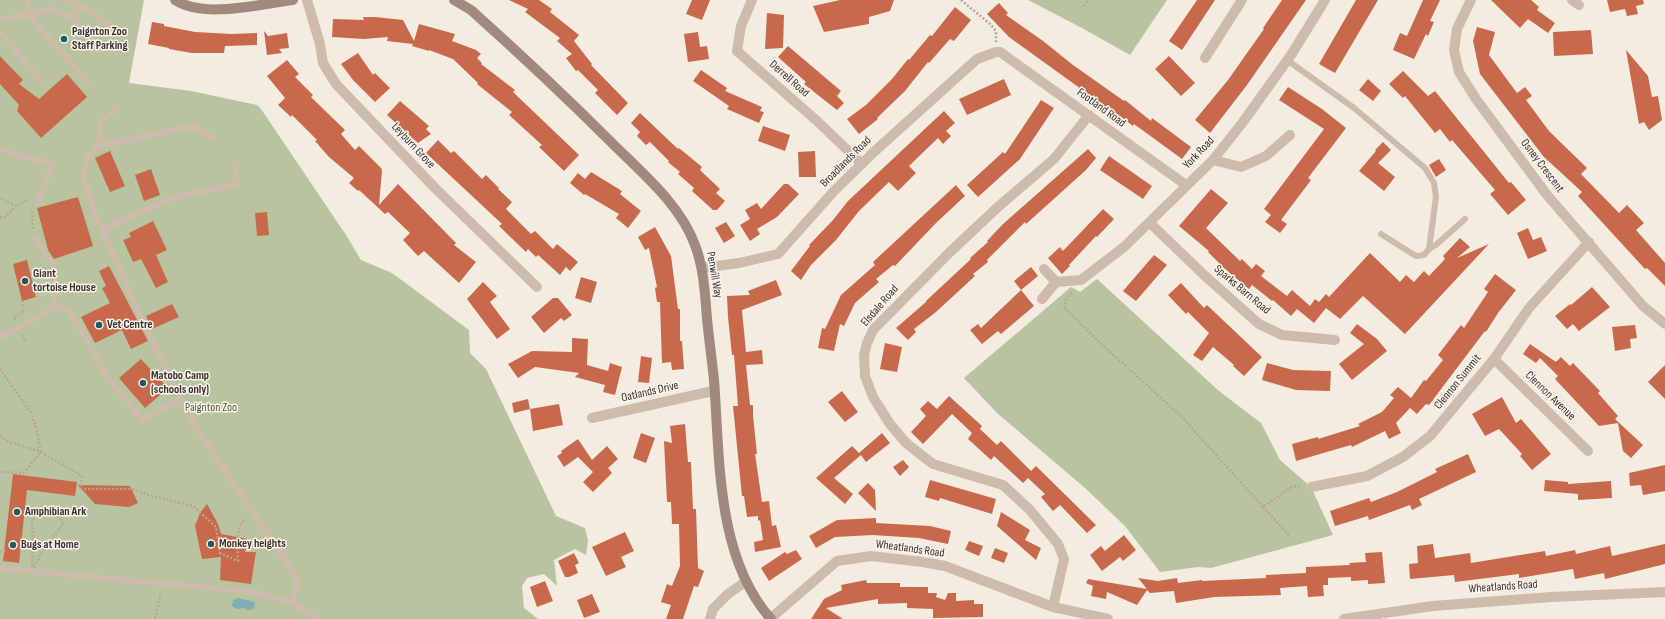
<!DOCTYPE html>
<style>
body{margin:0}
canvas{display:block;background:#f4ebe1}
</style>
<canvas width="1665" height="619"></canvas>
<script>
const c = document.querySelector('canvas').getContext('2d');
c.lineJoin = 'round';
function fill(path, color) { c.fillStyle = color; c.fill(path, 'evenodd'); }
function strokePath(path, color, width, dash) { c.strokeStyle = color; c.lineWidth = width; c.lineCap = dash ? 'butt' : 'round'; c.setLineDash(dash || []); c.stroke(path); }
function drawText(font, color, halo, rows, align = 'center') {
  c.font = font + ' "Sofia Sans Condensed",sans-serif'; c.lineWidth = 3; c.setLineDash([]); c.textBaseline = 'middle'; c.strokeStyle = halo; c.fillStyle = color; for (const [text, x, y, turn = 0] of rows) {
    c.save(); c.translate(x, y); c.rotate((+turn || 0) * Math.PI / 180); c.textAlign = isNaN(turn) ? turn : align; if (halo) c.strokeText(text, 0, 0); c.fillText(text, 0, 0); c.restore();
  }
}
const green = new Path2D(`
 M 0,0 L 144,0 L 129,83 L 191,91 L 257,105 L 261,109 L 346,235 L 361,260 L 392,273 L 469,330 L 470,353 L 486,369 L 556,516 L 585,528 L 588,540 L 586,555 L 575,549 L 554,560 L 557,586 L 544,574 L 527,578 L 522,586 L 524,608 L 538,619 L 0,619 Z
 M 1028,0 L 1167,0 L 1130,55 L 1082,28 Z
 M 1097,279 L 1219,391 L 1261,423 L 1280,460 L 1311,487 L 1333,535 L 1211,568 L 1198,567 L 1160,572 L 1125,526 L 1085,488 L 997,413 L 964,378 L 1071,287 L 1080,292 Z`);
const water = new Path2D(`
 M 238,598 L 252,601 L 255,603 L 254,609 L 248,610 L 244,608 L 237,609 L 232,606 L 233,600 Z`);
const building = new Path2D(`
 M 509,0 L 539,0 L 552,9 L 550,12 L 579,35 L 574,41 L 592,64 L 591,65 L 628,103 L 617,115 L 595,93 L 598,90 L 578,70 L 576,71 L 566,58 L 572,54 L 557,41 L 560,38 L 525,12 L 528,9 Z
 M 692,0 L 710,0 L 702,20 L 686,14 Z
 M 840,0 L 894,0 L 890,11 L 869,17 L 869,24 L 824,32 L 813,6 Z
 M 1197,0 L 1215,0 L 1182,50 L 1169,41 Z
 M 1282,0 L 1306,0 L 1247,85 L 1210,133 L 1195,120 L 1228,80 L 1264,29 L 1263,28 Z
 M 1356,0 L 1378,0 L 1335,73 L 1319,64 Z
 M 1423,0 L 1440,0 L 1430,21 L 1434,22 L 1428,36 L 1426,34 L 1414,59 L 1393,50 L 1400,33 L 1407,36 Z
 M 1491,0 L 1531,0 L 1539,7 L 1537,10 L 1555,23 L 1548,33 L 1528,19 L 1520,28 Z
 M 1607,0 L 1643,0 L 1644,4 L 1636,6 L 1638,14 L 1627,16 L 1625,9 L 1610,12 Z
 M 999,3 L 1008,13 L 1006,15 L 1043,41 L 1073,65 L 1124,101 L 1125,100 L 1151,121 L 1152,118 L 1191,147 L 1182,159 L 1134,124 L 1133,126 L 1107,106 L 1106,107 L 1009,37 L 987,14 Z
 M 955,7 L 971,20 L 954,41 L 950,39 L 929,63 L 928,62 L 905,91 L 877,118 L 878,119 L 859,134 L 847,119 L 866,105 L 892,79 L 908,59 L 909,60 L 930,35 L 932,36 Z
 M 767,13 L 784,15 L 783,48 L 765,49 Z
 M 363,17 L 375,17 L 403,20 L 414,41 L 419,24 L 455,34 L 452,41 L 476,50 L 481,54 L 477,58 L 482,63 L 481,64 L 515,90 L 513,92 L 579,155 L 564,171 L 539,147 L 542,145 L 509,115 L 512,112 L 477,84 L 478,83 L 453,59 L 429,50 L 429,51 L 412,46 L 413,44 L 387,41 L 388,37 L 364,39 L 332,37 L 333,19 L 364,20 Z
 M 152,22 L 164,24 L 164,26 L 195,32 L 232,34 L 257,33 L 257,45 L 225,46 L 224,53 L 192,53 L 169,49 L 169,48 L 148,44 Z
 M 1477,27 L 1495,32 L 1489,55 L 1517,93 L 1525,87 L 1532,96 L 1526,100 L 1549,131 L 1587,168 L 1581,174 L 1619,213 L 1627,205 L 1644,223 L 1636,230 L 1665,263 L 1665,286 L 1647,268 L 1645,269 L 1578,196 L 1582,192 L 1544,157 L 1480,74 L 1473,41 Z
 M 1591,30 L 1593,54 L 1554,56 L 1553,32 Z
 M 264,31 L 268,36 L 287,33 L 289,48 L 279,49 L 282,53 L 267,55 Z
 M 698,32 L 700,47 L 707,46 L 709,59 L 688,62 L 684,34 Z
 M 788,46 L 841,91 L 837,96 L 844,103 L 837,110 L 804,84 L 806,82 L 778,57 Z
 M 1626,50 L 1648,76 L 1652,97 L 1658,96 L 1662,120 L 1649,130 L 1644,122 L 1639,124 Z
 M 358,53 L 373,75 L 375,73 L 390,88 L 375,102 L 353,80 L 341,64 Z
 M 0,56 L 23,80 L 19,84 L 39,99 L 67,74 L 87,97 L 41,138 L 17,111 L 19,105 L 0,84 Z
 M 1169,56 L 1195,83 L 1181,96 L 1155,69 Z
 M 287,60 L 299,74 L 295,77 L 313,95 L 311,97 L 345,130 L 341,134 L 355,150 L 359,146 L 382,169 L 381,170 L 382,171 L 379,205 L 398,184 L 456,243 L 454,245 L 476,262 L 459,283 L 424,251 L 418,256 L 403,240 L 410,233 L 388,212 L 385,214 L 359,190 L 358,191 L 349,183 L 354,178 L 329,157 L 315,141 L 317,140 L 292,115 L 291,117 L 278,105 L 285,98 L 267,76 Z
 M 701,70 L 727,88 L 725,91 L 762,107 L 760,111 L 764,112 L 759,123 L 727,109 L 729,106 L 693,81 Z
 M 1403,71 L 1428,96 L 1435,91 L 1509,183 L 1511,182 L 1526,200 L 1508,215 L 1490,194 L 1495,190 L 1452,140 L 1450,142 L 1440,129 L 1435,133 L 1405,96 L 1403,98 L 1389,84 Z
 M 1004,79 L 1011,95 L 967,115 L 959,99 Z
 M 1368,79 L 1381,91 L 1373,101 L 1359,90 Z
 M 1288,87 L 1322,109 L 1346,128 L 1308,178 L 1311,180 L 1281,220 L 1287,224 L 1280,233 L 1265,222 L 1271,215 L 1264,209 L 1324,129 L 1279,100 Z
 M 1041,100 L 1054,108 L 1020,159 L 978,197 L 967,185 L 1003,152 L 1005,154 Z
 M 400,101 L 429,126 L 426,129 L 431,134 L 418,143 L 387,115 Z
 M 944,111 L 955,123 L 946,131 L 951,136 L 943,144 L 938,138 L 909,166 L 916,173 L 898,191 L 889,182 L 859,211 L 836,240 L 811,265 L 801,280 L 791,271 L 810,246 L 809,245 L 833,220 L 848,201 Z
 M 640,113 L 678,149 L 679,148 L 702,167 L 700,170 L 720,189 L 716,193 L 725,201 L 717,210 L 713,210 L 692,191 L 694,188 L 678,174 L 680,172 L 668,162 L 669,161 L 650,142 L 646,145 L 637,136 L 640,132 L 631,123 Z
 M 763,126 L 790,135 L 785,151 L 758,141 Z
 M 438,140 L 451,153 L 454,151 L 482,179 L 486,175 L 499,188 L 498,189 L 512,202 L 506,209 L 531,234 L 535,231 L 553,249 L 557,244 L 578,262 L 570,271 L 566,267 L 560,275 L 538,255 L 536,257 L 528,249 L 526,252 L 499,226 L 502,224 L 426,153 Z
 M 1383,142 L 1391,150 L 1378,163 L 1395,177 L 1384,191 L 1359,171 L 1376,151 L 1375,150 Z
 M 1088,149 L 1096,158 L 1086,170 L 1026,224 L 1025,222 L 987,260 L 988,262 L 973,274 L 975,276 L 936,312 L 914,329 L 916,332 L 908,340 L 896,328 L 926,302 L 926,301 L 971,259 L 970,258 L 988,242 L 987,241 L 1003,224 Z
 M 110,151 L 125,186 L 110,192 L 95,158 Z
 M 815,151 L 816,177 L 799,177 L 798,152 Z
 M 1109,156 L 1152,186 L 1143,199 L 1100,170 Z
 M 1439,159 L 1446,170 L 1436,177 L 1429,165 Z
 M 151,169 L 160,195 L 144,201 L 135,175 Z
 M 591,172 L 622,191 L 620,194 L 641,211 L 628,228 L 616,218 L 619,214 L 585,194 L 584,195 L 570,183 L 578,173 L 585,179 Z
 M 784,184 L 788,184 L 799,194 L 777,217 L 757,229 L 760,234 L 750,241 L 740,225 L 750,219 L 745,210 L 757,203 L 761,209 Z
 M 956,185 L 965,196 L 936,223 L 895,266 L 893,265 L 876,279 L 879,282 L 855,303 L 844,326 L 840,324 L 834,351 L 818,348 L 822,328 L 825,329 L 841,295 L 875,265 L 873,262 Z
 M 1211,189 L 1228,203 L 1206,228 L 1240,261 L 1242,259 L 1252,269 L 1256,264 L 1265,271 L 1261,276 L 1287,296 L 1292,290 L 1310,306 L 1315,299 L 1319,302 L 1326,294 L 1329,297 L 1370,253 L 1400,282 L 1406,275 L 1414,282 L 1424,271 L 1429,276 L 1445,259 L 1443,256 L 1460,238 L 1470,247 L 1457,258 L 1489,244 L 1405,334 L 1363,296 L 1340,319 L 1326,308 L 1314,323 L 1297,309 L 1291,316 L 1273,300 L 1272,301 L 1252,285 L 1249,289 L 1224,268 L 1208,252 L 1209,251 L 1179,226 Z
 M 78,197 L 93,246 L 54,259 L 48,250 L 37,208 Z
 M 1103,209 L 1114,219 L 1097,237 L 1096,236 L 1069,265 L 1070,266 L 1062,274 L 1048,258 L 1060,247 L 1063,251 Z
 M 267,212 L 269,235 L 257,236 L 255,213 Z
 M 153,221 L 167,250 L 156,255 L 168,282 L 156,288 L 141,259 L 133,262 L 123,240 L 131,237 L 129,233 Z
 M 726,222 L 735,236 L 724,243 L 715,228 Z
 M 655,227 L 671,256 L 678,309 L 680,309 L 680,341 L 682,341 L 684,369 L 672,370 L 671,362 L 662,363 L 660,302 L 657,302 L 655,288 L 657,287 L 649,248 L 645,250 L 638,237 Z
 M 1528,228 L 1533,240 L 1541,237 L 1547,251 L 1528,259 L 1517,233 Z
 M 1154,255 L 1167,265 L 1136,301 L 1123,291 Z
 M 27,260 L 36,297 L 22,301 L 13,264 Z
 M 109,266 L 148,341 L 131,349 L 122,330 L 95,343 L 81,317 L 110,303 L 102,288 L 106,286 L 99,271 Z
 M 1031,267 L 1038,276 L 1021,290 L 1014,281 Z
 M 1495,274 L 1516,290 L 1498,313 L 1486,332 L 1485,331 L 1429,405 L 1426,404 L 1417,414 L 1410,408 L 1396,423 L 1401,433 L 1389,439 L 1385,431 L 1352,447 L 1351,445 L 1296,461 L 1292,444 L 1318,437 L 1318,439 L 1360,426 L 1358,424 L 1382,412 L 1394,398 L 1390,395 L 1398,387 L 1411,398 L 1424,380 L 1426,381 L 1443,360 L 1438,355 L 1461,325 L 1464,328 L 1488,292 L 1484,289 Z
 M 581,277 L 597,282 L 591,303 L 575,298 Z
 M 776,280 L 782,295 L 742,310 L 746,352 L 762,350 L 763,364 L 746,365 L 750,405 L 753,405 L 753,415 L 757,454 L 755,454 L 762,502 L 769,501 L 772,526 L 776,525 L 781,547 L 755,552 L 754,542 L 763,540 L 760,520 L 758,521 L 758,516 L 747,517 L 744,496 L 742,496 L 733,406 L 738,406 L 734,355 L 732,355 L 728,317 L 727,296 L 750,295 L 748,291 Z
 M 483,282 L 497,296 L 490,302 L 510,329 L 497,339 L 467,299 Z
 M 1181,283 L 1204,308 L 1207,305 L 1262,357 L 1244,376 L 1233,366 L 1234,365 L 1213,347 L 1202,361 L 1193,355 L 1209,333 L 1188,312 L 1186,314 L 1168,295 Z
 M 1592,287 L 1610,307 L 1579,331 L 1573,324 L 1567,329 L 1555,316 L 1570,304 L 1571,305 Z
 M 1021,290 L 1034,306 L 1001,334 L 998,331 L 982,344 L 970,330 L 978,324 L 981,328 Z
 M 553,298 L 558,298 L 572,315 L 564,321 L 561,318 L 544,333 L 531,317 Z
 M 172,304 L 179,317 L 152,329 L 146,316 Z
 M 1357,324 L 1377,339 L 1387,351 L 1352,380 L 1339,364 L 1364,344 L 1350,333 Z
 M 1635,325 L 1637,338 L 1630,339 L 1631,348 L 1615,351 L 1612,327 Z
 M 572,338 L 588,339 L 587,365 L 608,371 L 610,363 L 622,367 L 615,395 L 603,392 L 605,385 L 575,377 L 579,373 L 535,367 L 518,378 L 508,364 L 532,351 L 572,352 Z
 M 885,343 L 902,347 L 897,372 L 880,369 Z
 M 1530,344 L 1556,362 L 1561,357 L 1570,366 L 1573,363 L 1600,391 L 1598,393 L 1618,416 L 1615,419 L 1643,445 L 1631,458 L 1623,451 L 1618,423 L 1599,426 L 1555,379 L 1558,376 L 1540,358 L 1536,363 L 1523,354 Z
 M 641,356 L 652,358 L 649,383 L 638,382 Z
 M 141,359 L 168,388 L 145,408 L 119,378 Z
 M 1267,363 L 1293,370 L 1331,371 L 1330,391 L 1296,390 L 1262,380 Z
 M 1665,365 L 1665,399 L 1648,382 Z
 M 842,391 L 858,412 L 845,422 L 828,402 Z
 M 949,396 L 982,426 L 980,429 L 997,445 L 1001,441 L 1031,471 L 1036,466 L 1096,525 L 1087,533 L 1060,505 L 1053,511 L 1041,497 L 1045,494 L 1028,478 L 1023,483 L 994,456 L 991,460 L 968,439 L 972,433 L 952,414 L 923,444 L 911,432 L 926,416 L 920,409 L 928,401 L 937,409 Z
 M 1502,397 L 1516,423 L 1521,419 L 1551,454 L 1532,470 L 1520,456 L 1522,454 L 1499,429 L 1485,436 L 1472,414 Z
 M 528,399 L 530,409 L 514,413 L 512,403 Z
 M 559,404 L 563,425 L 533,431 L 530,409 Z
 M 685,424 L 688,462 L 691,462 L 693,509 L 696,509 L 698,568 L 704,571 L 698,587 L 694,586 L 683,619 L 666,619 L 671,605 L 661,602 L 667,584 L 672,586 L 680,566 L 679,524 L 672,524 L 671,502 L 667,502 L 664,441 L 672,443 L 670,426 Z
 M 641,433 L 655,438 L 646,463 L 633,458 Z
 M 882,433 L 890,443 L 866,462 L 861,455 L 834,478 L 853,494 L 845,504 L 816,478 L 852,446 L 859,453 Z
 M 578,439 L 592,460 L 607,446 L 618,459 L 608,468 L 612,473 L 593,492 L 583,482 L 593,472 L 578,457 L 564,467 L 557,456 L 562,453 L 561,451 Z
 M 1468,454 L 1476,472 L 1419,499 L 1422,505 L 1412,510 L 1410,505 L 1369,520 L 1368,516 L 1335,526 L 1330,511 L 1369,498 L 1371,502 L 1397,492 L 1437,472 L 1435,469 Z
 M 903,460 L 909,467 L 900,476 L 893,467 Z
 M 1665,465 L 1665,491 L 1643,495 L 1641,485 L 1630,486 L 1629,473 Z
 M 13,474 L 77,482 L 75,496 L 27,490 L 19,563 L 3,561 Z
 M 930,480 L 996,499 L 992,514 L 940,498 L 939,501 L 925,497 Z
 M 1545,480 L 1568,482 L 1568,484 L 1611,481 L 1612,498 L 1578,500 L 1578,494 L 1544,491 Z
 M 868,483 L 875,490 L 876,511 L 858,493 Z
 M 78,485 L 130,486 L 138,503 L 129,507 L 95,504 Z
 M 207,504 L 218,524 L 221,534 L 247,539 L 245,552 L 256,552 L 251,584 L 220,580 L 221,557 L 202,559 L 195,526 L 200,513 Z
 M 1001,512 L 1030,530 L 1025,540 L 1041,548 L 1036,560 L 997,526 Z
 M 876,518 L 876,523 L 930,526 L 951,531 L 948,544 L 919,538 L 873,535 L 835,537 L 816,548 L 809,536 L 837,520 Z
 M 625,532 L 634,551 L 621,557 L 626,567 L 606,576 L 592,547 Z
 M 1124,535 L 1136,550 L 1123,561 L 1120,557 L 1102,571 L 1090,555 L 1101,546 L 1105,551 Z
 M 969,541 L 983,546 L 979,556 L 965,550 Z
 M 1433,544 L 1435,558 L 1470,553 L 1471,563 L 1545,551 L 1546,556 L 1575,550 L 1576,554 L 1610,546 L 1612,556 L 1665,544 L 1665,564 L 1605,579 L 1604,573 L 1575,579 L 1573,569 L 1519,578 L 1519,574 L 1455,582 L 1454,575 L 1410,579 L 1409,564 L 1418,563 L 1417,546 Z
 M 995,548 L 1008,553 L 1004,563 L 991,558 Z
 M 796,550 L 802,559 L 769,581 L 761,568 L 785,552 L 787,554 Z
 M 1382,552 L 1385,583 L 1368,584 L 1368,580 L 1351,581 L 1351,577 L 1328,578 L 1328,585 L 1323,585 L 1324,596 L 1308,597 L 1307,586 L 1280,588 L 1281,595 L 1214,597 L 1176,603 L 1174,591 L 1150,593 L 1147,590 L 1137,605 L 1107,592 L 1106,599 L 1091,596 L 1093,586 L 1086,583 L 1088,579 L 1147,589 L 1138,578 L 1158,581 L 1177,578 L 1178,583 L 1202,580 L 1202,581 L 1266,578 L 1266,575 L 1306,573 L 1306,567 L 1350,565 L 1349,563 L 1366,562 L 1365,553 Z
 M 574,553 L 579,563 L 575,565 L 578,573 L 569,577 L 565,577 L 558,561 Z
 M 866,580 L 867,583 L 900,583 L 900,587 L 928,587 L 928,593 L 937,593 L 936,597 L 945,600 L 948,593 L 956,593 L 956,601 L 974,600 L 974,604 L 983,604 L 983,617 L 933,618 L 933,609 L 907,608 L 907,603 L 878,604 L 878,599 L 826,608 L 843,619 L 811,619 L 824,599 L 842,590 L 841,585 Z
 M 545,581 L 553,601 L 537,607 L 530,587 Z
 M 592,594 L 600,612 L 584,618 L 577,600 Z`);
const path = new Path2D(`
 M 961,0 L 990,24 L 996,31 L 996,42
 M 1084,6 L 1088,0
 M 0,198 L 16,206 L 28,200
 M 32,211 L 33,230
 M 0,218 L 6,217 L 16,206
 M 1072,293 L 1066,299 L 1065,308 L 1098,341 L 1181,416 L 1263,507 L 1293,486 L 1301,486
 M 15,320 L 14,317 L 24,311 L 22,301
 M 23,335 L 25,341 L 27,340
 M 0,369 L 31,413 L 36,428 L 41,452 L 23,473 L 0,472
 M 0,436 L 10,442 L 41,452 L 82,476 L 81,489 L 132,489 L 155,497 L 193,506 L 216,527 L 220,553 L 238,561 C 238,546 234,529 246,519
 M 1263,507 L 1289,535
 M 48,511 L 57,513 L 63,524 L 43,550 L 32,571 L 33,550 L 32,519 Z
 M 0,552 L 5,551
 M 155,619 L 161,592`);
const lane = new Path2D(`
 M 27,0 L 28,15 L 88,82
 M 70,0 L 79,4
 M 72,18 L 79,4 L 108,24
 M 0,19 L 28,15 L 51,9 L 72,18 L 100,50
 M 0,32 L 41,81
 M 1287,60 L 1354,108 L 1425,168 L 1434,183 L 1436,197 L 1429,249 L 1424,255 L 1416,256 L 1381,234
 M 215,140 L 195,126 L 99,146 L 87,158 L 83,174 L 94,212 L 102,229 L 136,306 L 180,398 L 197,429 L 298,579 L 292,602 L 318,619
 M 99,146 L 101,122 L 118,107
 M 0,148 L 16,155 L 53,164 L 37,203
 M 102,229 L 173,198 L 237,184 L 235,164
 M 1429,249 L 1437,244 L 1465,219
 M 53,307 L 69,310 L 110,381 L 143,420 L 180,398
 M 0,337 L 44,314 L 53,307 L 56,281 L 54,266 L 34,238
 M 0,568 L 253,592 L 292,602`);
const street = new Path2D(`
 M 307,0 L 320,44 L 323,63 L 336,84 L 436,189 L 537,287
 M 752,0 L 741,26 L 737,51 L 816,120 L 862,164
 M 1471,0 L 1457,29 L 1454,50 L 1459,72 L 1476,99 L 1547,195 L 1643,306 L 1665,324
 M 1572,0 L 1579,5
 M 1205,58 L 1242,0
 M 1213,160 L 1241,167 L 1266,156 L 1290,135
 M 1150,223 L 1204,275 L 1259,324 L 1282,335 L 1335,340
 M 702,268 L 739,263 L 778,254 L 834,191 L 875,151 L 977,59 L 996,52 L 1000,52 L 1186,185
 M 1044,269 L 1056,282
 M 1042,299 L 1056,282 L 1081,280 L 1124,247 L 1213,160 L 1243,122 L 1291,55 L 1325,0
 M 1494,359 L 1588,451
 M 592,418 L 713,391
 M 1311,487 L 1367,476 L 1403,457 L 1430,436 L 1494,359 L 1529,308 L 1589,242
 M 1053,607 L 1064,559 L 1058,544 L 1030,510 L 1003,485 L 933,464 L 906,443 L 890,424 L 873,397 L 865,376 L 864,355 L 867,343 L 873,330 L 950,252 L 999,206 L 1054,159 L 1089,115
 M 771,618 L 837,561 L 871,556 L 923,562 L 945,566 L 1053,607 L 1108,619
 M 710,619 L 713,609 L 728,594 L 745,582
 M 1344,619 L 1433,606 L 1551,597 L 1665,592`);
const secondary = new Path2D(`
 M 175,0 C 205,19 259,4 293,0
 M 454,0 L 471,10 C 519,53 566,97 612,143 C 642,173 680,204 695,245 C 704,269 705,294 707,319 C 709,339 712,360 714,380 C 720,458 716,557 771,619`);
const markers = [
 [64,39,4,"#1f5a5e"],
 [25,281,4,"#1f5a5e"],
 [99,325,4,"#1f5a5e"],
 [143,383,4,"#1f5a5e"],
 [17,512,4,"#1f5a5e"],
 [211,544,4,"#1f5a5e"],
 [13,545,4,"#1f5a5e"]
];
const poiNames = [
 ["Paignton Zoo",72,32],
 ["Staff Parking",72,46],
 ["Giant",33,274],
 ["tortoise House",33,288],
 ["Vet Centre",107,325],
 ["Matobo Camp",151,376],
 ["(schools only)",151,390],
 ["Amphibian Ark",25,512],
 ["Monkey heights",219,544],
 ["Bugs at Home",21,545]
];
const streetNames = [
 ["Derrell Road",789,79,41],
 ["Footland Road",1101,108,36],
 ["Leyburn Grove",413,146,47],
 ["York Road",1199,153,-46],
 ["Broadlands Road",846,162,-45],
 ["Osney Crescent",1542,166,53],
 ["Penwill Way",714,275,80],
 ["Sparks Barn Road",1242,290,40],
 ["Elsdale Road",880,306,-49],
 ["Clennon Summit",1458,382,-51],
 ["Oatlands Drive",650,392,-13],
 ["Clennon Avenue",1550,396,44],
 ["Wheatlands Road",910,549,8],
 ["Wheatlands Road",1503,587,-4]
];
const parkNames = [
 ["Paignton Zoo",211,408]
];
fill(green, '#b8c4a0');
fill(water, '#7fb0b2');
fill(building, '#c8694b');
strokePath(path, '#b9a596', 2.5, [2, 2]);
strokePath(lane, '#cdbbac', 6);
strokePath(street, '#cdbbac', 10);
strokePath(secondary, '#a18a7d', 10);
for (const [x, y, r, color] of markers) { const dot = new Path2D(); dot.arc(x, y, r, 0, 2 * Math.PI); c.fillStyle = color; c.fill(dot); strokePath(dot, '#fbf5ee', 1.5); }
drawText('bold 12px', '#3b302b', '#fbf5ee', poiNames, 'left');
drawText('12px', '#3b302b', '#fbf5ee', streetNames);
drawText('12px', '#4a5a2e', '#fbf5ee', parkNames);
</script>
